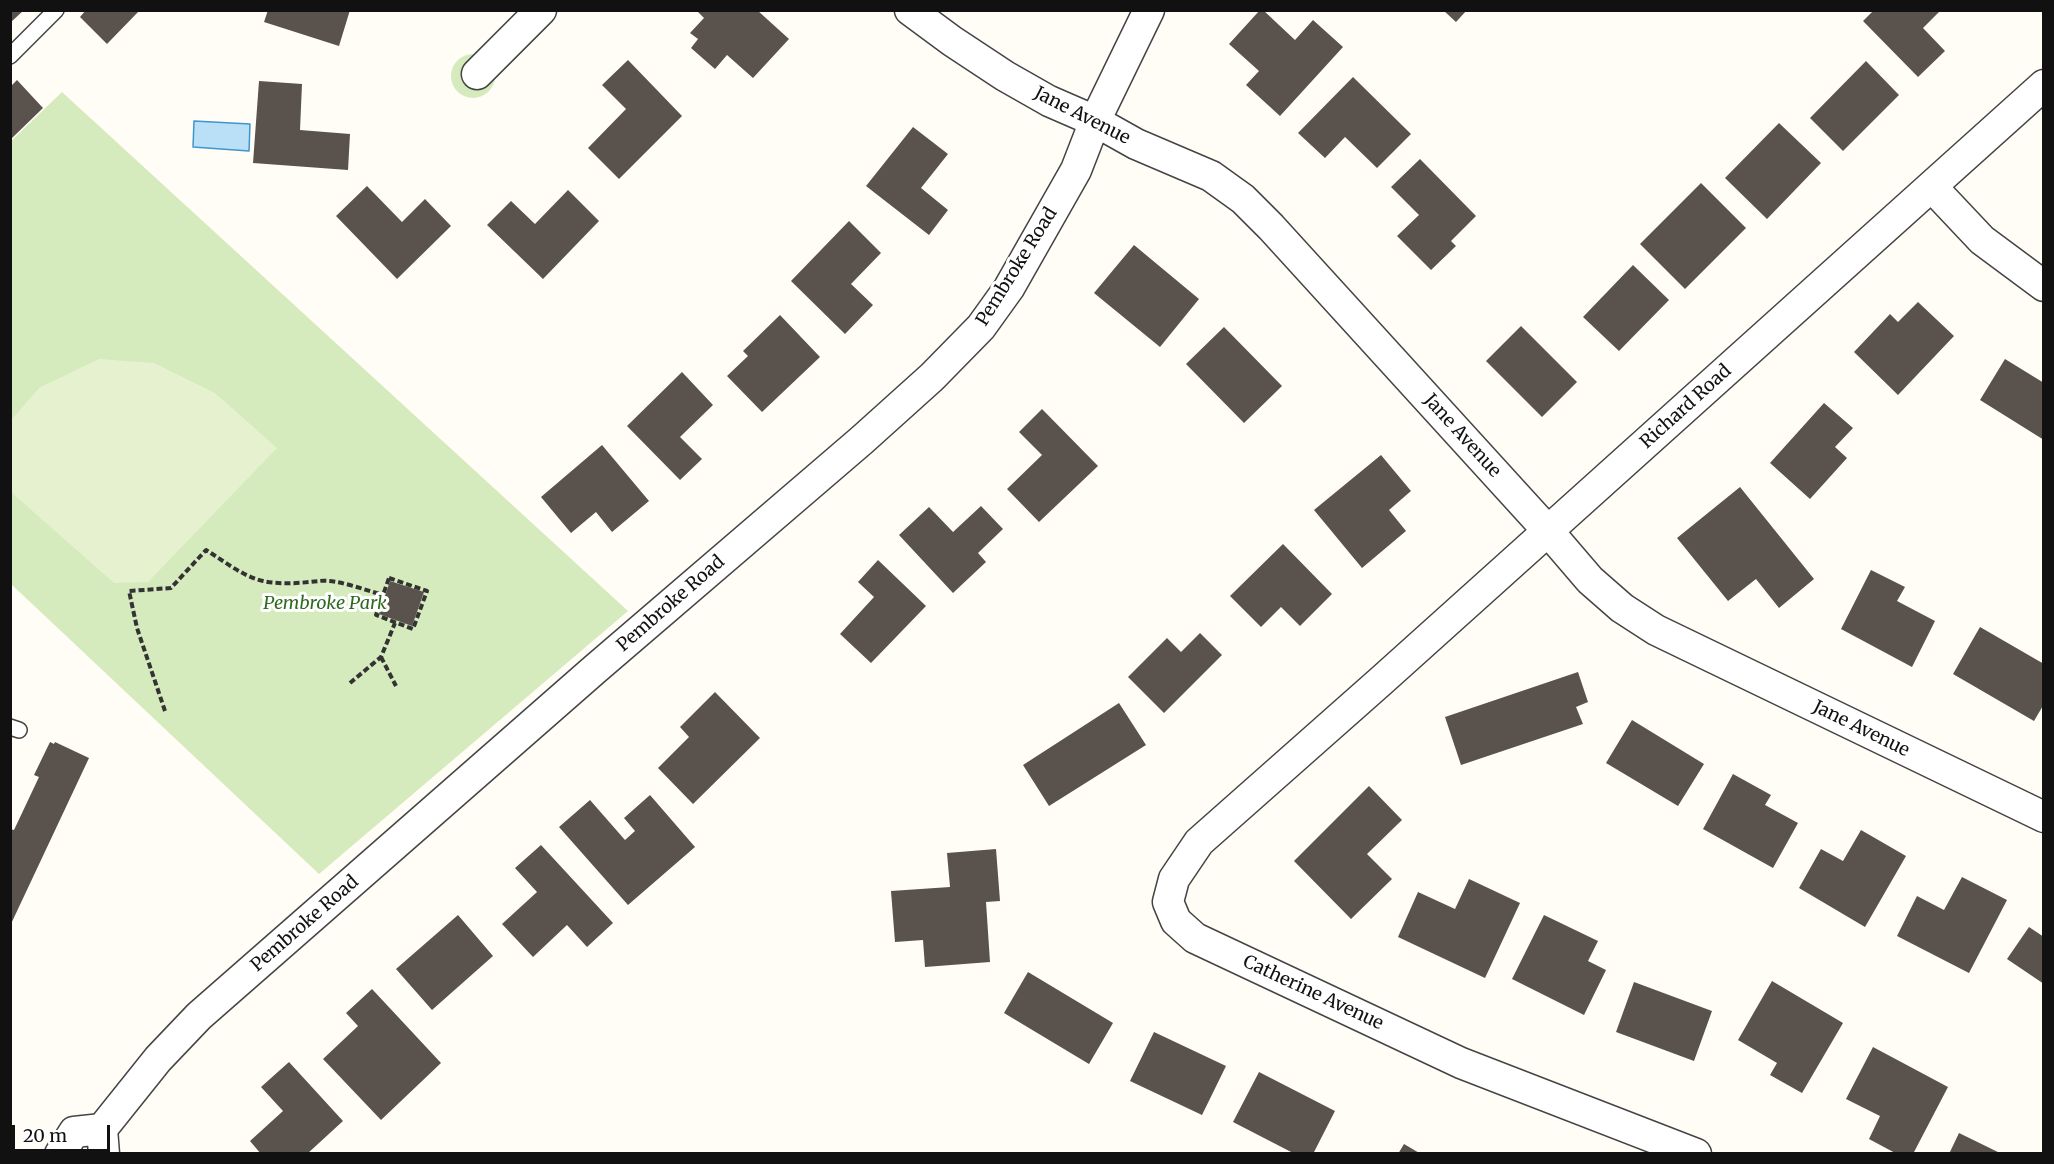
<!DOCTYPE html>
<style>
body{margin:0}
#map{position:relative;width:2054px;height:1164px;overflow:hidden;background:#fffdf5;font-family:Merriweather,serif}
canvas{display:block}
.frame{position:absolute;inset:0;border:12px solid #111;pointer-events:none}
.scale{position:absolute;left:12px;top:1125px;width:98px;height:27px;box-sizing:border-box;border:3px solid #111;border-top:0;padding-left:8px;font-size:18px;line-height:21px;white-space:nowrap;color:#111;-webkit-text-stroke:4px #fff;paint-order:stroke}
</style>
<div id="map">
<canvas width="2054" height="1164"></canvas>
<div class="frame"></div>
<div class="scale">20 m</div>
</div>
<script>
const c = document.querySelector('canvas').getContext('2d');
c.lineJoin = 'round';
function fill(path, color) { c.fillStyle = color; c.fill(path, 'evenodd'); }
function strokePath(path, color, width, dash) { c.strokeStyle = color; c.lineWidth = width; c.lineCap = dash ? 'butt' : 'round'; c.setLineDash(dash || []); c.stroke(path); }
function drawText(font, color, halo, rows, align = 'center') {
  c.font = font + ' Merriweather,serif'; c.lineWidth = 6; c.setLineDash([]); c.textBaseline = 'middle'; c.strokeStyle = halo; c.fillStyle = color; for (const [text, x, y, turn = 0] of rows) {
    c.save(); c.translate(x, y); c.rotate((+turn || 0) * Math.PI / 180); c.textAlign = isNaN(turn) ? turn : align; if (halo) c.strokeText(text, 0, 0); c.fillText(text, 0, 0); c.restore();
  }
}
const green = new Path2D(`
 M451 76a22 22 0 1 1 44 0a22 22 0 1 1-44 0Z
 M 62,92 L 628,611 L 319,874 L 11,584 L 10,142 Z`);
const pitch = new Path2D(`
 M 99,359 L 154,363 L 215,393 L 277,448 L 148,582 L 114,583 L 11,492 L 11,420 L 39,388 Z`);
const water = new Path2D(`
 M 194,121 L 250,124 L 249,151 L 193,147 Z`);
const building = new Path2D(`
 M 10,10 L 24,10 L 10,23 Z
 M 86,10 L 140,10 L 107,44 L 80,17 Z
 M 268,10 L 350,10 L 339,46 L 264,22 Z
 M 696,10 L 757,10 L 789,39 L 753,78 L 727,55 L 715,69 L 691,48 L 698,39 L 690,33 L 704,18 Z
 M 1260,10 L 1263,10 L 1295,40 L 1313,20 L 1343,47 L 1280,116 L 1246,85 L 1259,71 L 1229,44 Z
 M 1443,10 L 1467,10 L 1456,22 Z
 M 1874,10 L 1941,10 L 1923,28 L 1945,51 L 1918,77 L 1863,21 Z
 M 628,60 L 682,116 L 619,179 L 588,148 L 626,109 L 602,85 Z
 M 1866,61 L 1899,95 L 1843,151 L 1810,118 Z
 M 1353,77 L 1411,134 L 1377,168 L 1345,137 L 1325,158 L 1298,133 Z
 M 17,80 L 43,108 L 10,140 L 10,87 Z
 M 259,81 L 302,84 L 300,130 L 350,134 L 348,170 L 253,163 Z
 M 1779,123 L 1821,163 L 1767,219 L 1725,178 Z
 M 913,127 L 948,154 L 921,188 L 948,210 L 929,235 L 866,186 Z
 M 1420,159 L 1476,216 L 1451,241 L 1456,246 L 1431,270 L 1397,236 L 1419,215 L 1391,187 Z
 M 1701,183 L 1746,228 L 1685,289 L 1640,244 Z
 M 367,186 L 402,222 L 425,199 L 451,226 L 397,279 L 336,216 Z
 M 568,190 L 599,221 L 543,279 L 487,225 L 511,201 L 535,224 Z
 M 849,221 L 881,253 L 851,284 L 873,305 L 845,334 L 791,281 Z
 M 1134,245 L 1199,299 L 1160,347 L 1094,293 Z
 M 1633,265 L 1669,300 L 1619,351 L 1583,317 Z
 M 1918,302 L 1954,336 L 1898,395 L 1854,352 L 1890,314 L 1898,322 Z
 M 780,315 L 820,357 L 762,412 L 727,376 L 748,356 L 743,351 Z
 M 1521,326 L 1577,382 L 1542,417 L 1486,361 Z
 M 1224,327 L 1282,386 L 1244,423 L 1186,364 Z
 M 2005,359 L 2044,383 L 2044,440 L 1980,400 Z
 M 682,372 L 713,405 L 680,437 L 702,459 L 680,480 L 627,426 Z
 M 1824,403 L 1853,428 L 1835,447 L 1847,458 L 1810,499 L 1770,463 Z
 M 1042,409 L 1098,466 L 1039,522 L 1007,489 L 1042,455 L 1019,432 Z
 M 602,445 L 649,501 L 612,532 L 596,512 L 571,533 L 541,497 Z
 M 1381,455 L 1411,491 L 1389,510 L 1406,531 L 1362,568 L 1314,510 Z
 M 1740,487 L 1814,579 L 1779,608 L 1756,579 L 1728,601 L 1677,538 Z
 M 981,506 L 1003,529 L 978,553 L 986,562 L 953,593 L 899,535 L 929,507 L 953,532 Z
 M 1283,544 L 1332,594 L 1300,626 L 1281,607 L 1261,627 L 1230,596 Z
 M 878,560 L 926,606 L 871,663 L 840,634 L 874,597 L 858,582 Z
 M 1871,570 L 1905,587 L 1897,601 L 1935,621 L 1912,667 L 1841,629 Z
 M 390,581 L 424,592 L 412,626 L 379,614 Z
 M 1980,627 L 2044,664 L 2044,704 L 2034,721 L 1953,674 Z
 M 1200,633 L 1222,655 L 1164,713 L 1128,677 L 1167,638 L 1181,652 Z
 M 1578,672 L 1588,702 L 1576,707 L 1583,724 L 1461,765 L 1445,717 Z
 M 715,692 L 760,738 L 693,804 L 658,768 L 689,737 L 680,727 Z
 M 1119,703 L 1146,745 L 1049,806 L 1023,765 Z
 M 1632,720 L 1704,764 L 1678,806 L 1606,763 Z
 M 50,742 L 54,744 L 55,742 L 89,758 L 10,926 L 10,829 L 14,830 L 39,777 L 34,775 Z
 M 1733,774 L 1771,795 L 1765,805 L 1798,823 L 1773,868 L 1703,829 Z
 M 1369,786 L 1402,820 L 1367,854 L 1392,879 L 1351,919 L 1294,861 Z
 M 650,795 L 695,847 L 628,905 L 559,827 L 590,800 L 625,840 L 635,831 L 624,818 Z
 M 1861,830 L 1906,856 L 1865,927 L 1799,888 L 1821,849 L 1843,861 Z
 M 541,845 L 613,923 L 587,947 L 567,925 L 533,957 L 502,924 L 537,892 L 515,868 Z
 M 996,849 L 1000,901 L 986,902 L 990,962 L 925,967 L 923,940 L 895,942 L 891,891 L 950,887 L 947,853 Z
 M 1962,877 L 2007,900 L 1969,973 L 1897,936 L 1917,896 L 1944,910 Z
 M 1469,879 L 1520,903 L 1485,978 L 1398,937 L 1418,892 L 1455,909 Z
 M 458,915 L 493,956 L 432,1010 L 396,969 Z
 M 1544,915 L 1598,941 L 1588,961 L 1606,970 L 1584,1015 L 1512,979 Z
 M 2029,927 L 2044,937 L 2044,984 L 2007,959 Z
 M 1028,972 L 1113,1023 L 1089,1064 L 1004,1013 Z
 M 1772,981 L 1843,1023 L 1802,1093 L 1770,1075 L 1777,1063 L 1738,1040 Z
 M 1634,982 L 1712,1011 L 1694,1061 L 1616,1032 Z
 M 372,989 L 441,1063 L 381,1120 L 323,1059 L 358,1026 L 346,1013 Z
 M 1154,1032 L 1226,1066 L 1202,1115 L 1130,1081 Z
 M 1873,1047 L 1948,1087 L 1913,1154 L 1897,1154 L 1869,1139 L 1880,1116 L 1846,1099 Z
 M 289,1062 L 343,1121 L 307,1154 L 261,1154 L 250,1141 L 283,1111 L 261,1087 Z
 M 1259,1072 L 1335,1111 L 1313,1154 L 1295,1154 L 1233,1122 Z
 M 1959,1133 L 2002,1154 L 1949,1154 Z
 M 1404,1144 L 1421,1154 L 1398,1154 Z`);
const path = new Path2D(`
 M 389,578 L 427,591 L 413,629 L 376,615 Z
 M 381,657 L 396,686
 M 350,683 L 381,657 L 395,623
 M 165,711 L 137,628 L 129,591 L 171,588 L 206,550 C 224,561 242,576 263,581 C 281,585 301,583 319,581 C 337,579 365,590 383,595`);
const lane = new Path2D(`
 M 10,56 L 56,10
 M 10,727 L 19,730`);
const street = new Path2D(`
 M 910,10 L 952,41 L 1005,76 L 1049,101 L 1095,121 L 1136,144 L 1211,176 L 1243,199 L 1271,227 L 1548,531 L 1590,580 L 1622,608 L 1656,630 L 2044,817
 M 477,74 L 541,10
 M 1932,187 L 1982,240 L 2044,286
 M 60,1154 L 74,1132 L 102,1129
 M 104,1154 L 102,1129 L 158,1059 L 199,1016 L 594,670 L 862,440 L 932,377 L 981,327 L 1009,288 L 1076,170 L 1095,121 L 1149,10
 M 1696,1154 L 1461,1063 L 1195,938 L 1176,921 L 1168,902 L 1174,879 L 1199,842 L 1381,681 L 2044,85`);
const streetNames = [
 ["Jane Avenue",1082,116,27],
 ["Pembroke Road",1017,267,-58],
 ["Richard Road",1686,407,-42],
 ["Jane Avenue",1462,436,48],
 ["Pembroke Road",671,604,-41],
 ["Jane Avenue",1861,729,26],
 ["Pembroke Road",305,924,-41],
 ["Catherine Avenue",1313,993,25]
];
const parkNames = [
 ["Pembroke Park",325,604]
];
fill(green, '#d5ebbd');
fill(pitch, '#e6f2cf');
fill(water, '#b9e0f7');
strokePath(water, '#3f96cf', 1.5);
fill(building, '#5a524d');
strokePath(lane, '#444', 18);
strokePath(street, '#444', 33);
strokePath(path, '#333', 4, [6, 3]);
strokePath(lane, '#fff', 15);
strokePath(street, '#fff', 30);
drawText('18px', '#111', '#fff', streetNames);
drawText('italic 18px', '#2f6b1f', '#fff', parkNames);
</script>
